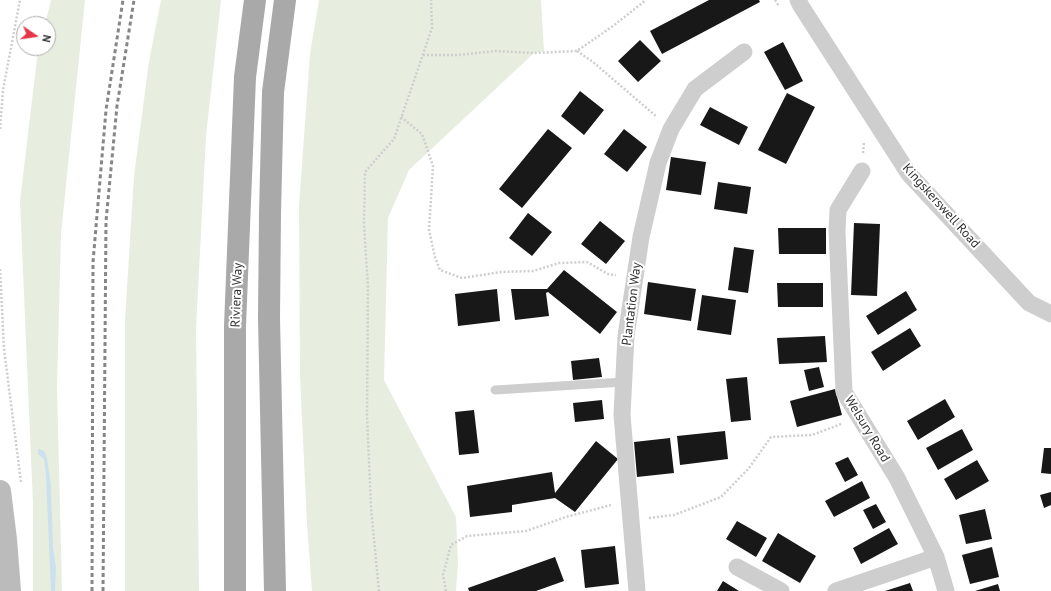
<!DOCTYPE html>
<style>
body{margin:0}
#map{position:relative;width:1051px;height:591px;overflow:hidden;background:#fff;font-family:"PT Sans",sans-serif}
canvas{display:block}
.north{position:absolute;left:16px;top:16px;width:40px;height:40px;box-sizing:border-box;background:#fff;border:1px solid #adadad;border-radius:50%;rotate:103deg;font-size:11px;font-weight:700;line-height:16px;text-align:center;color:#313131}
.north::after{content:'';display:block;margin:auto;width:14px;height:18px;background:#e63549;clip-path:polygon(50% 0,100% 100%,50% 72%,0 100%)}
</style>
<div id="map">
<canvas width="1051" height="591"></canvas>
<div class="north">N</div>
</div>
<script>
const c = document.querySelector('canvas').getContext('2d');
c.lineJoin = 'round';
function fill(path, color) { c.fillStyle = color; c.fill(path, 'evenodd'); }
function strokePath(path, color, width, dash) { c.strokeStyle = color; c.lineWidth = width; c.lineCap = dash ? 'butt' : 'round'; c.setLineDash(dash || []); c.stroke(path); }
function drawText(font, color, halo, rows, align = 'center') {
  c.font = font + ' "PT Sans",sans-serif'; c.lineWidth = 4; c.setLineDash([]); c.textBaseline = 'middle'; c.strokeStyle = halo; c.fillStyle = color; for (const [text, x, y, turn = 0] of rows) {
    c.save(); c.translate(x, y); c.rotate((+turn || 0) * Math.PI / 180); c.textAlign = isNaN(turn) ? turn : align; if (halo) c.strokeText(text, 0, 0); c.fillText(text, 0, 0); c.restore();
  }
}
const green = new Path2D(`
 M 51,0 L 85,0 L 61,234 L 57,387 L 62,591 L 33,591 L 33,504 L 20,201 L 38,50 L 39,48 L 48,48 L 48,24 L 45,24 Z
 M 161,0 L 221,0 L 206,136 L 196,329 L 199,591 L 125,591 L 125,320 L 134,176 L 149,61 Z
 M 319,0 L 541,0 L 544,51 L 534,53 L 409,170 L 388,218 L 384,380 L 456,517 L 458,563 L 456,591 L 312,591 L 307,524 L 300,375 L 299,206 L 310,54 Z`);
const water = new Path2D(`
 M 38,449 L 44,451 L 47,458 L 51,487 L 53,548 L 56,568 L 55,591 L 51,591 L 46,475 L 44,459 L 38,454 Z`);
const building = new Path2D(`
 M 709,0 L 759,0 L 760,2 L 662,54 L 650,31 Z
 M 640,40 L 661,61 L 638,82 L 618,61 Z
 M 783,42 L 803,81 L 785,90 L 764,52 Z
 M 580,91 L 604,110 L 584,135 L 561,116 Z
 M 787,93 L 815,107 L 786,164 L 758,150 Z
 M 710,107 L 748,127 L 739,145 L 700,125 Z
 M 548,129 L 572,148 L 522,208 L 499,189 Z
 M 624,129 L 647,147 L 627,172 L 604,154 Z
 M 671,157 L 706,162 L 701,195 L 666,190 Z
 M 718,182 L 751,187 L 747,214 L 714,209 Z
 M 528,213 L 552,232 L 532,256 L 509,238 Z
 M 600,221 L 625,241 L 606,264 L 581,244 Z
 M 854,223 L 880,224 L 877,296 L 851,295 Z
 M 778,228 L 826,228 L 826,254 L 779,254 Z
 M 734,247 L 754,250 L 748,293 L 728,290 Z
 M 564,270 L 617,312 L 600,334 L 548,292 L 546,293 L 549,316 L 515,320 L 511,289 L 547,289 Z
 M 648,282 L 696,289 L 691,321 L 644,314 Z
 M 777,283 L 823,283 L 823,307 L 778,307 Z
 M 497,289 L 500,321 L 458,326 L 455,294 Z
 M 906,291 L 917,310 L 878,335 L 866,316 Z
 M 702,295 L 736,300 L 731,335 L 697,330 Z
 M 910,328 L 921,346 L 883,371 L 871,352 Z
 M 825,336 L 827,362 L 779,364 L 777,338 Z
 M 599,358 L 602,377 L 573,380 L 571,361 Z
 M 819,367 L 824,387 L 809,391 L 804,370 Z
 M 747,377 L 751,420 L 731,422 L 726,379 Z
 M 835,389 L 842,415 L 797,427 L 790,401 Z
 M 945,399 L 955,417 L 918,440 L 907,421 Z
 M 602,400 L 604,419 L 575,422 L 573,403 Z
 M 474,410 L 479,453 L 459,455 L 455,412 Z
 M 962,429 L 973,450 L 938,470 L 926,448 Z
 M 725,431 L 728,459 L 680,465 L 677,436 Z
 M 670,438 L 674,473 L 637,477 L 634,442 Z
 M 596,441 L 618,459 L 575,512 L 555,498 L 512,505 L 512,512 L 470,517 L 467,486 L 552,472 L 555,493 Z
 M 1044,448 L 1051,448 L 1051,474 L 1041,473 Z
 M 848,457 L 858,475 L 845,482 L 835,463 Z
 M 977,460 L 989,481 L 956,500 L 944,479 Z
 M 862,481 L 870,498 L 834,517 L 825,501 Z
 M 1051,492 L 1051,505 L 1044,508 L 1040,495 Z
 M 876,504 L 886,522 L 873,529 L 863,510 Z
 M 985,509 L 992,539 L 966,544 L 959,515 Z
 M 737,521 L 767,538 L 756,557 L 726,539 Z
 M 889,528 L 898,544 L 861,564 L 853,548 Z
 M 778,533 L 816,556 L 800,583 L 762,561 Z
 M 615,546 L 619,584 L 585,588 L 581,550 Z
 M 992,547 L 999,577 L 970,584 L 962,555 Z
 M 555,557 L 564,581 L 536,591 L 469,591 L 468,588 Z
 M 723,581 L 739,591 L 717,591 Z
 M 910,583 L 913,591 L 885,591 Z
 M 998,584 L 1000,591 L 975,591 Z`);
const path = new Path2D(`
 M 775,0 L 779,6
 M 577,51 L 593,62 L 657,117
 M 423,55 L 459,55 L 495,51 L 534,53 L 577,51 L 613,26 L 646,0
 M 401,117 L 422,134 L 433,166 L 429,230 L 435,257 L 440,270 L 462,278 L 501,272 L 533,271 L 559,263 L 587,262 L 608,274 L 616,275
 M 0,129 L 3,90 L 20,0
 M 863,153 L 864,142
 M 0,269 L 4,349 L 21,482
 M 649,518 L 674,515 L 721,497 L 749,468 L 771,437 L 812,435 L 841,424
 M 379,591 L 371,508 L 367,415 L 368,287 L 364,225 L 365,172 L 394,139 L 432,28 L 431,0
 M 446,591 L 443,575 L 451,545 L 467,536 L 526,531 L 566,517 L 611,505`);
const lane = new Path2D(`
 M 495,390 L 624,382`);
const street = new Path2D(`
 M 798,0 L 801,6 L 909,174 L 1029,303 L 1051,314
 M 862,171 L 838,210 L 837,231 L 844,392 L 897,478 L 936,557 L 946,591
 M 737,567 L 781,591
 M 637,591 L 622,415 L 626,336 L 641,237 L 658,163 L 671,129 L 695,89 L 744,52
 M 836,591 L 936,557`);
const secondary = new Path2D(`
 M 0,491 L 6,539 L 10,591`);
const primary = new Path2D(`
 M 235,591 L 235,326 L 245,77 L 255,0
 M 275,591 L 269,318 L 270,213 L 273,92 L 285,0`);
const rail = new Path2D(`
 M 92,591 L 93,262 L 106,110 L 123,0
 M 103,591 L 106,221 L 117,106 L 134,0`);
const streetNames = [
 ["Kingskerswell Road",941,206,48],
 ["Riviera Way",237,295,-88],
 ["Plantation Way",632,304,-83],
 ["Welsury Road",867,429,59]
];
fill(green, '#e7eedf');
fill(water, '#cce1ed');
fill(building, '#181818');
strokePath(path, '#cecece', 2.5, [2, 2]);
strokePath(lane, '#cecece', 9);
strokePath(street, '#cecece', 17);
strokePath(secondary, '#bbb', 22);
strokePath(primary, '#a9a9a9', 22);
strokePath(rail, '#868686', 3, [4, 3]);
drawText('13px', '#313131', '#fff', streetNames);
</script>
